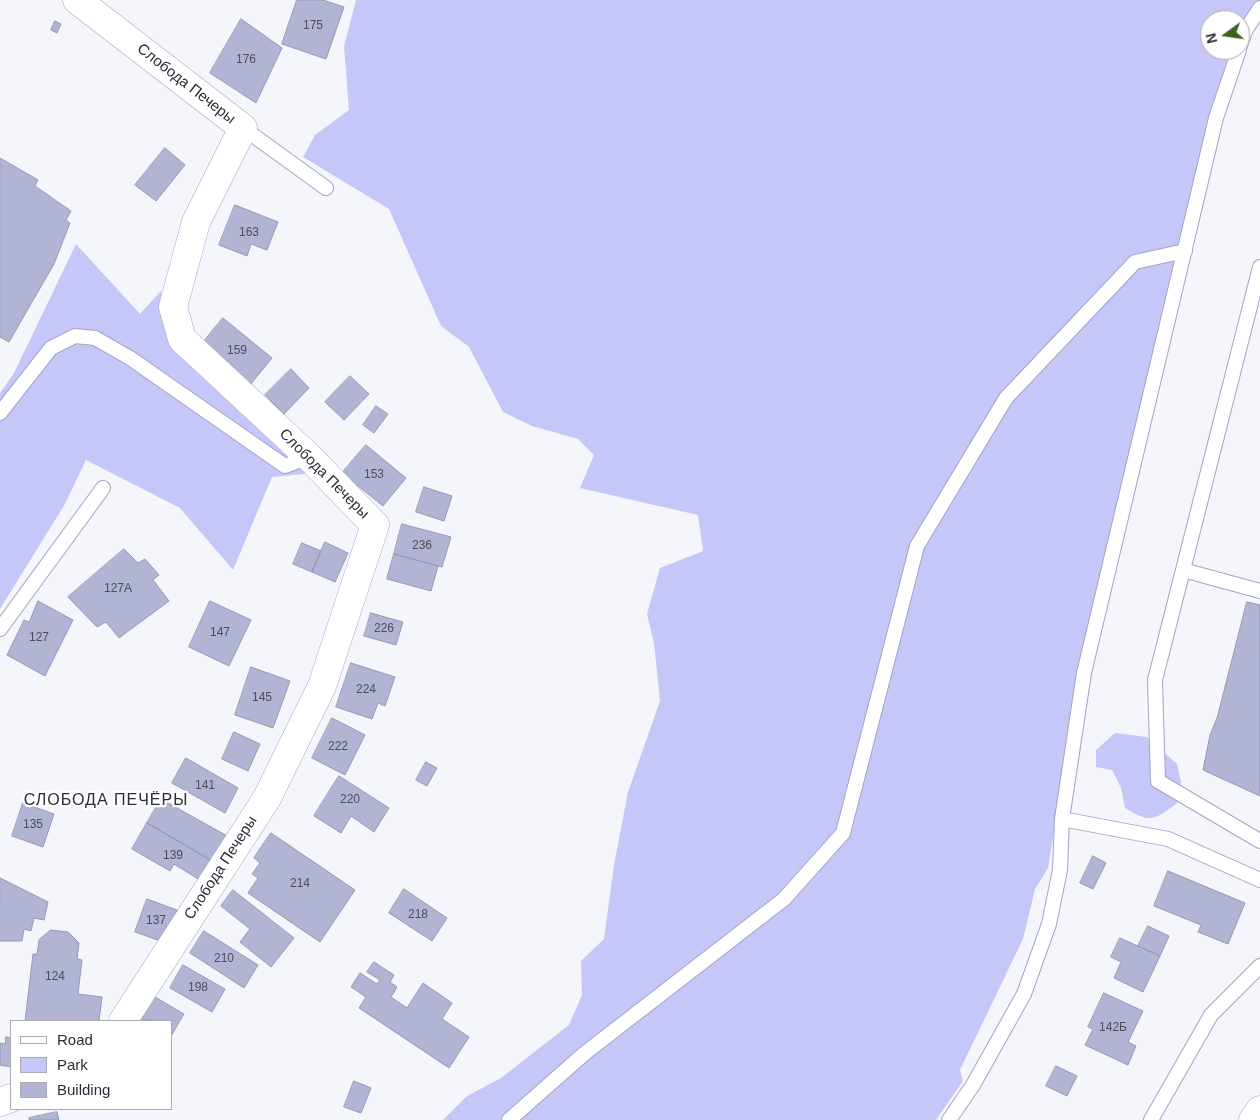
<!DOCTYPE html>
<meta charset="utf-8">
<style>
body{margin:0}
#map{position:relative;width:1260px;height:1120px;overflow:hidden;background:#f5f5fc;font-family:Helvetica,sans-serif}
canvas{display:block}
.legend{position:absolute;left:10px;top:1020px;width:162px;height:90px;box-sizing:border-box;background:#fff;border:1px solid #aaaaaf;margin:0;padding:6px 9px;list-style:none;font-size:15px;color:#2b2b37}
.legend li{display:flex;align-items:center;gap:10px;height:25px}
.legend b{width:25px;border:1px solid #aaaaaf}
.north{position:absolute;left:1200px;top:10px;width:50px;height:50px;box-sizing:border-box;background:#fff;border:1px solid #aaaaaf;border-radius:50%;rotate:256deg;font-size:14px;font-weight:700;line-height:20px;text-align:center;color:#2b2b37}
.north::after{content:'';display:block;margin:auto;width:18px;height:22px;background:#3d631c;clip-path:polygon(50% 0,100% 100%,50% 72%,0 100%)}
</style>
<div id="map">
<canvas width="1260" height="1120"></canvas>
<ul class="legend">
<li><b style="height:6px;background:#fff"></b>Road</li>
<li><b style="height:14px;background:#c5c7f9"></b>Park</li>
<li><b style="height:14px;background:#b2b4d3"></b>Building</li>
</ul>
<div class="north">N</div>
</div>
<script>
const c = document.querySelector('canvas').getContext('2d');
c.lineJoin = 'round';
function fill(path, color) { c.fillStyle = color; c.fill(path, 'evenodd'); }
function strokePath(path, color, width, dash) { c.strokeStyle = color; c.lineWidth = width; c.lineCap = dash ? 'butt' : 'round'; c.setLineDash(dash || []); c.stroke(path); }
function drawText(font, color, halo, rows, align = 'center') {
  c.font = font + ' Helvetica,sans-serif'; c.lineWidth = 4.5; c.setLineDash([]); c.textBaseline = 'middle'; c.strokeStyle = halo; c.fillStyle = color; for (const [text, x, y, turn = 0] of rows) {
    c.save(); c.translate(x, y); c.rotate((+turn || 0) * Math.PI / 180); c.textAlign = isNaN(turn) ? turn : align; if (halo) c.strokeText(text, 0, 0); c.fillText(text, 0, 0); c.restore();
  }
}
const green = new Path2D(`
 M 356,0 L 1258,0 L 1240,32 L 1240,20 L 1210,20 L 1210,50 L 1233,50 L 1212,106 L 1079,678 L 1048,868 L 1035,889 L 1023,939 L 960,1070 L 963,1081 L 936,1120 L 443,1120 L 467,1096 L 501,1078 L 569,1025 L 582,995 L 581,961 L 604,939 L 614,865 L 628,792 L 660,701 L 654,643 L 647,614 L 660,568 L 703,551 L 698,515 L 580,488 L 594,455 L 578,439 L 532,426 L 503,412 L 469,347 L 441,326 L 389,209 L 303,157 L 315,135 L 349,110 L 344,46 Z
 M 76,244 L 140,314 L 161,291 L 171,347 L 314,473 L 272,477 L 233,570 L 180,508 L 86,460 L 65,504 L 0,609 L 0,393 L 14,373 Z
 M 1115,733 L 1147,737 L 1177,764 L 1181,782 L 1177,803 C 1154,821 1149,823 1125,808 L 1121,788 L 1112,770 L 1096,767 L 1096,750 Z`);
const building = new Path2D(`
 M 297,0 L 323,0 L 344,7 L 326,59 L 282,44 Z
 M 241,19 L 282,48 L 256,103 L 210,73 Z
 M 55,21 L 61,24 L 57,33 L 51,30 Z
 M 165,148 L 185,165 L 156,201 L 135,185 Z
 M 0,158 L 38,180 L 35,186 L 71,211 L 66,220 L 70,223 L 54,264 L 9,342 L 0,337 Z
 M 235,205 L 278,222 L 267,250 L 251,244 L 247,256 L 219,245 Z
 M 223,318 L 272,358 L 250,385 L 201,345 Z
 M 291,369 L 309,388 L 284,414 L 265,395 Z
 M 350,376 L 369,394 L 344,420 L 325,402 Z
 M 376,406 L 388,414 L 374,433 L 363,425 Z
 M 366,445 L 406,478 L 383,506 L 342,473 Z
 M 424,487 L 452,496 L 444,521 L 416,512 Z
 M 402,524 L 451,537 L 442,567 L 394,554 Z
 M 325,542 L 348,553 L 335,582 L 312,572 Z
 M 302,543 L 321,551 L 312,572 L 293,564 Z
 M 124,549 L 138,563 L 145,559 L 159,575 L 153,580 L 169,601 L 119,638 L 106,622 L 97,627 L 68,597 Z
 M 394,554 L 438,566 L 431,591 L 387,579 Z
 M 38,601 L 73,620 L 45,676 L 7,655 L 24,620 L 29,622 Z
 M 210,601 L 251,620 L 229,666 L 189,647 Z
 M 1247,602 L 1260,605 L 1260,796 L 1203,770 L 1210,735 L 1217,718 Z
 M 371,613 L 403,622 L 396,645 L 364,636 Z
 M 351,663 L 395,677 L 385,706 L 378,703 L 372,719 L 336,707 Z
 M 251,667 L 290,681 L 273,728 L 235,715 Z
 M 332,718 L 365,735 L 345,775 L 312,758 Z
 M 234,732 L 260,744 L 248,771 L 222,759 Z
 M 186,758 L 238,788 L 225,813 L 172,783 Z
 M 426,762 L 437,768 L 427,786 L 416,780 Z
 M 339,776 L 389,808 L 374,832 L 351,816 L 341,833 L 314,816 Z
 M 161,799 L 229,837 L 214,862 L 147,823 Z
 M 23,803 L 54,814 L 43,847 L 12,836 Z
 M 147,823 L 214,862 L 203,882 L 174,864 L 170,871 L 132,849 Z
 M 271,833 L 355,890 L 320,942 L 248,893 L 258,878 L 252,874 L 260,863 L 254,858 Z
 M 1093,856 L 1106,863 L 1093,889 L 1080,883 Z
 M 1168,871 L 1245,903 L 1228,944 L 1198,932 L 1201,925 L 1154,906 Z
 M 0,878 L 48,902 L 44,920 L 34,918 L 31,931 L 24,929 L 22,941 L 0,941 Z
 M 404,889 L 447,918 L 432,941 L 389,913 Z
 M 233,890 L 294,938 L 271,967 L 240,942 L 250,929 L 221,906 Z
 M 147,899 L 177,910 L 166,943 L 135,932 Z
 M 1148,926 L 1169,936 L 1160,956 L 1138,946 Z
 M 51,930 L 68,932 L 79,943 L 77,959 L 82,960 L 78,994 L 102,997 L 99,1021 L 25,1021 L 33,954 L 37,954 L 39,940 Z
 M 204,931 L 258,965 L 244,988 L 190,953 Z
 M 1120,938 L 1160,956 L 1143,992 L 1114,978 L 1121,962 L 1111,957 Z
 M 374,962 L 394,975 L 390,982 L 397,987 L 391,997 L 407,1008 L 423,983 L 452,1003 L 442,1019 L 469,1037 L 449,1068 L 359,1008 L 366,997 L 351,987 L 360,973 L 377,984 L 380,980 L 367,972 Z
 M 183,965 L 225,989 L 212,1012 L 170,988 Z
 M 1104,993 L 1143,1011 L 1128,1042 L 1136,1046 L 1128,1065 L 1085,1045 L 1093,1029 L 1088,1027 Z
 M 155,997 L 184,1014 L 171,1036 L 171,1021 L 142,1020 Z
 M 6,1037 L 11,1038 L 11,1067 L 0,1065 L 0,1043 L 5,1044 Z
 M 1056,1066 L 1077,1076 L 1067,1096 L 1046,1086 Z
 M 354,1081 L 371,1088 L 361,1113 L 344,1107 Z
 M 57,1112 L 59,1120 L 29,1120 L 29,1118 Z`);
const service = new Path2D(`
 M 1240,46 L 1245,31 L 1260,8
 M 243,128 L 326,188
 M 1260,267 L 1155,680 L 1158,781 L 1260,841
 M 0,413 L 51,348 L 75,336 L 95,338 L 130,358 L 285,466 L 309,457
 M 1183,570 L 1260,591
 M 0,629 L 103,488
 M 1062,819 L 1168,839 L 1260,880
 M 509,1120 L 585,1053 L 784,899 L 843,833 L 917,546 L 1006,398 L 1135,262 L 1185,251
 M 949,1120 L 973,1085 L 1024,994 L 1049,924 L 1060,870 L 1062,819 L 1084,673 L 1216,118 L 1239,50
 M 1151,1120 L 1211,1015 L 1260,966`);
const minor = new Path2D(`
 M 77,0 L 243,128 L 196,222 L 173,307 L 182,339 L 309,457 L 375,525 L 322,686 L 267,798 L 123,1021
 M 0,1102 L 11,1098`);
const primary = new Path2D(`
 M 1253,1120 L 1260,1110`);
const numberNames = [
 ["175",313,26],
 ["176",246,60],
 ["163",249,233],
 ["159",237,351],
 ["153",374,475],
 ["236",422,546],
 ["127А",118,589],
 ["226",384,629],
 ["147",220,633],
 ["127",39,638],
 ["224",366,690],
 ["145",262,698],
 ["222",338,747],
 ["141",205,786],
 ["220",350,800],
 ["135",33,825],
 ["139",173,856],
 ["214",300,884],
 ["218",418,915],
 ["137",156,921],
 ["210",224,959],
 ["124",55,977],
 ["198",198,988],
 ["142Б",1113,1028]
];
const streetNames = [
 ["Слобода Печеры",186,84,38],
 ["Слобода Печеры",324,474,45],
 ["Слобода Печеры",221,868,-57]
];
const neighbourhoodNames = [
 ["СЛОБОДА ПЕЧЁРЫ",106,801]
];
fill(green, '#c5c7f9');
fill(building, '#b2b4d3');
strokePath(building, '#9798b7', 1);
strokePath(service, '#a3a4c2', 16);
strokePath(minor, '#a3a4c2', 29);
strokePath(primary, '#a3a4c2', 29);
strokePath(service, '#fff', 14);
strokePath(minor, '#fff', 28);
strokePath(primary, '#fff', 28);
drawText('12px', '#4d4d5e', null, numberNames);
drawText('15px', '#2b2b37', '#fff', streetNames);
c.letterSpacing = '1px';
drawText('16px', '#2b2b37', '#fff', neighbourhoodNames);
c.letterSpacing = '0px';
</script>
